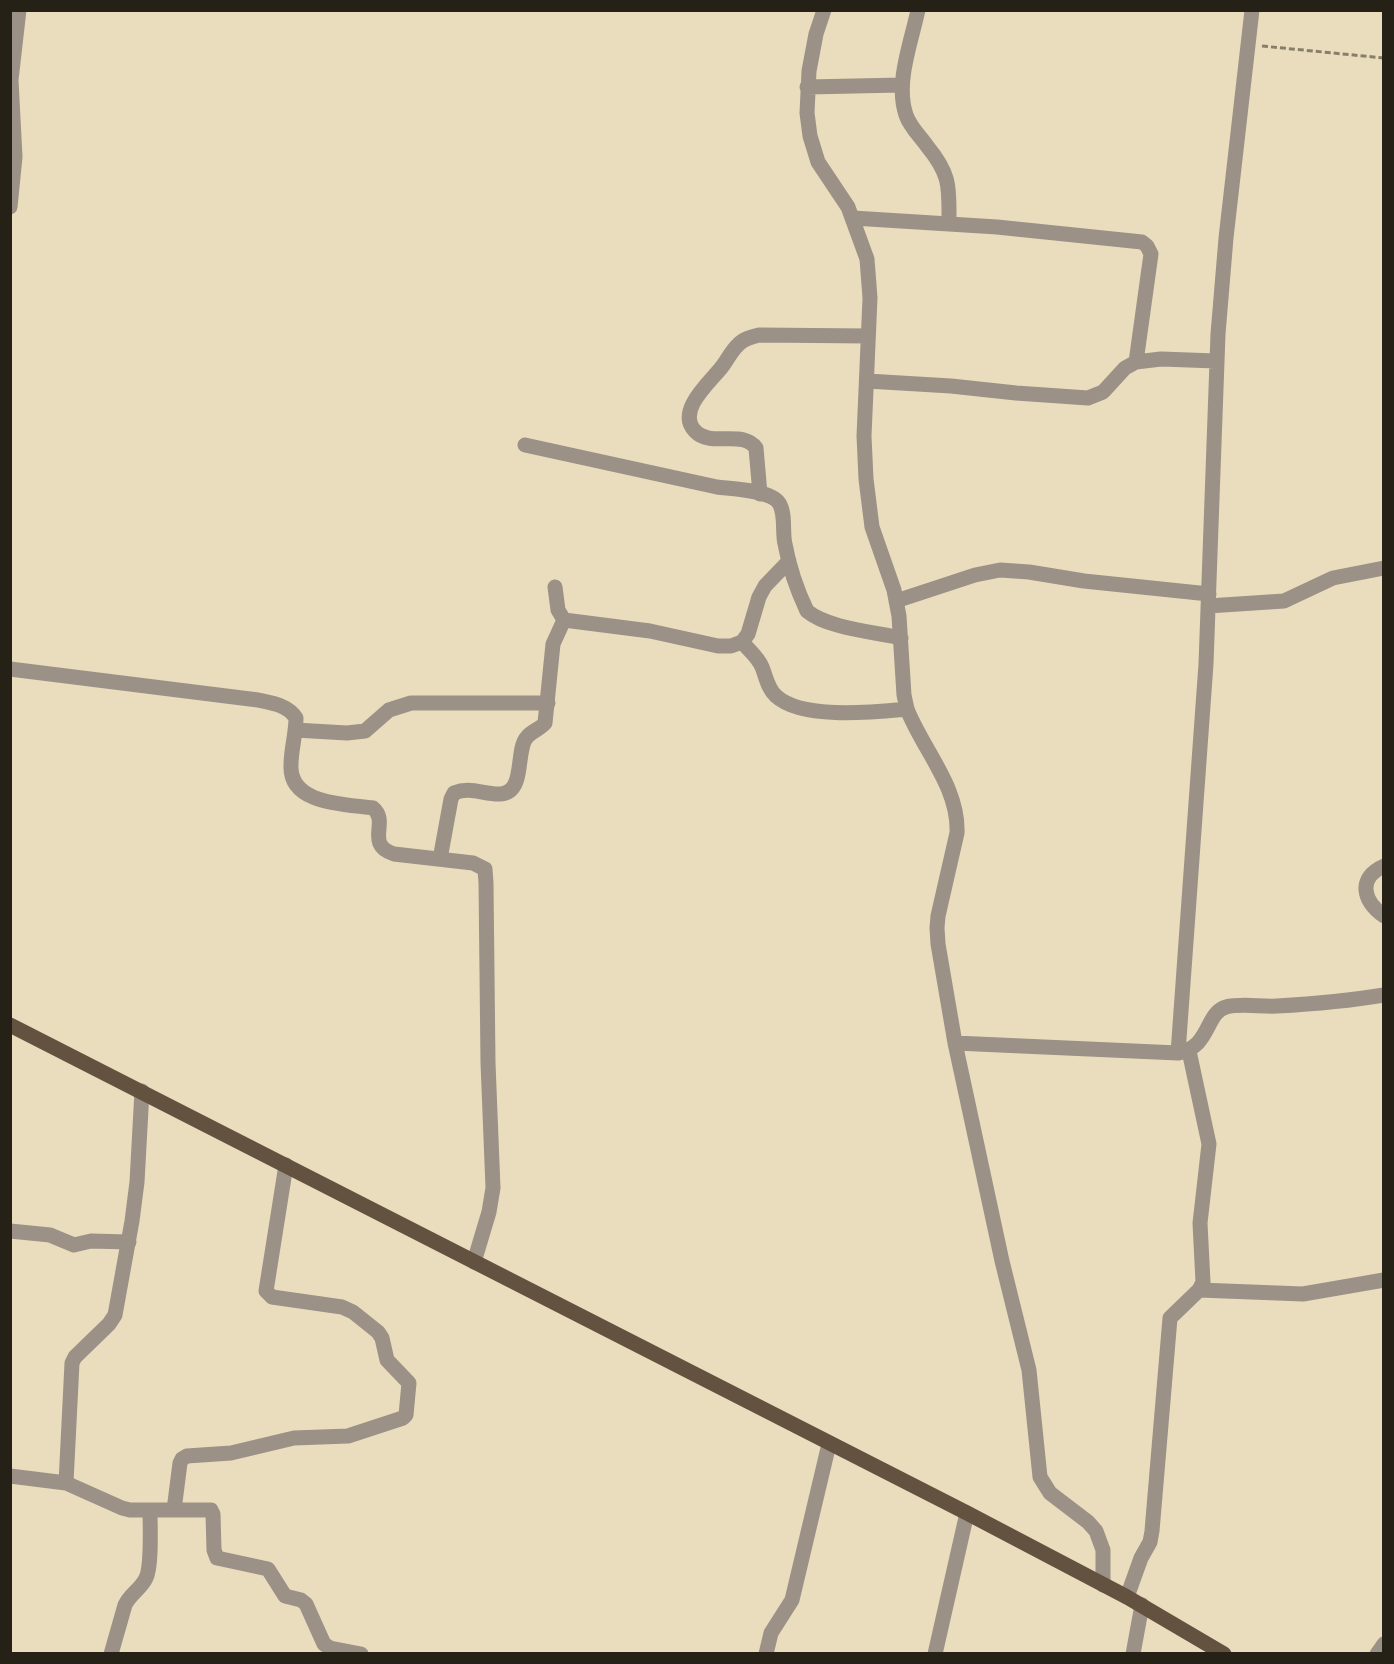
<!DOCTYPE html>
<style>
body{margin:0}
#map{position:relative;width:1394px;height:1664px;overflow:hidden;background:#eaddbe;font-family:Helvetica,sans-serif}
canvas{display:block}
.frame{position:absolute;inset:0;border:12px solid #262116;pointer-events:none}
</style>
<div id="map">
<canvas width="1394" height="1664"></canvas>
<div class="frame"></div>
</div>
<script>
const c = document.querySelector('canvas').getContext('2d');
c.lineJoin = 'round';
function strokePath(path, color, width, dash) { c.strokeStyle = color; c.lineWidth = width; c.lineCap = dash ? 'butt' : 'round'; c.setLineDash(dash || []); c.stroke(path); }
const path = new Path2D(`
 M 1262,46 L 1384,58`);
const street = new Path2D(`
 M 824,10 L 816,34 L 809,71 L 807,113 L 810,136 L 818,162 L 848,207 L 867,259 L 870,298 L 864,436 L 866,479 L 872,527 L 894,590 L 899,616 L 904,695 L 907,709 C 923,750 959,787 957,833 L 938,916 L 937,928 L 938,944 L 955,1043 L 1002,1261 L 1029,1370 L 1040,1477 L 1050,1493 L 1088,1522 L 1096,1531 L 1103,1550 L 1103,1585
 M 918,10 C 911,43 895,83 906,115 C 910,127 920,136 927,146 C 951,175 949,187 949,223
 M 807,87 L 902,85
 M 10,207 L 15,157 L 11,80 L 19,10
 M 853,218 L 997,227 L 1142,242 L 1147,246 L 1151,254 L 1136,362
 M 867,381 L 951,386 L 1016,393 L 1088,398 L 1103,392 L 1125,368 L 1136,362 L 1161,359 L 1216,361
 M 525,445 L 717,487 C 732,489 770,490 779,503 C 786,514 782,532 785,544 C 789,566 797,590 807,611 C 827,628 874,632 901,638
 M 760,494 L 756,448 C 742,429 711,448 695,431 C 676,411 709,383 721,368 C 727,361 731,351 738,345 C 743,339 751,337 759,335 L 868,336
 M 555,587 L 558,610 L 564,620 L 650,631 L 718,646 L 731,646 L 742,642 L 748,634 L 759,597 L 765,586 L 789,561
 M 896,601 L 975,575 L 1000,570 L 1029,572 L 1084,581 L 1209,594
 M 1208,606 L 1284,601 L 1333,578 L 1384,568
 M 742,642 C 749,650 758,657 762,667 C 766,677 768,689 776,696 C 802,720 874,712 907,709
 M 10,669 L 258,700 C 272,703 288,705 296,718 C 296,734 291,749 291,765 C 289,805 346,804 373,808 C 390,822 364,844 394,854 L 473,863 L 485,869 L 486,883 L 488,1063 L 493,1188 L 489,1212 L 474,1262
 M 295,730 L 347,733 L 365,731 L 389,710 L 411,703 L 548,703
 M 440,859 L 451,799 L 454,793 C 471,786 484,795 501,794 C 526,792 515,750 527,737 C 532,731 540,729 545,723 L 553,644 L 564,620
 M 1384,866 C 1357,878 1363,901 1384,916
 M 955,1043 L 1178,1053 C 1211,1047 1205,1013 1226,1007 C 1241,1003 1261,1007 1277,1006 C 1313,1004 1348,1001 1384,995
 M 1178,1053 L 1206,664 L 1218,334 L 1226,238 L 1252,10
 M 10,1231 L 50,1235 L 74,1245 L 91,1241 L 129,1242
 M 1199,1290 L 1303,1294 L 1384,1280
 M 10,1476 L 66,1483 L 122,1508 L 130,1510 L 211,1510 L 213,1514 L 214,1550 L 217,1558 L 268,1569 L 285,1596 L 301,1600 L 306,1604 L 324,1644 L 330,1648 L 361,1654
 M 66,1483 L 72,1363 L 75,1357 L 109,1324 L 115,1315 L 132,1221 L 137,1182 L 142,1091
 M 174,1510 L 180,1463 L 182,1459 L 187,1456 L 231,1453 L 294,1438 L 348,1436 L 403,1418 L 406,1415 L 409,1383 L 387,1360 L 382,1338 L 378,1332 L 353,1312 L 342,1307 L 272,1297 L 266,1291 L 286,1165
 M 1127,1597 L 1141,1558 L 1150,1542 L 1152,1531 L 1170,1318 L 1199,1290 L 1203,1282 L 1200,1223 L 1209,1144 L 1189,1051
 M 111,1654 L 125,1605 C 130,1594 141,1589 146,1578 C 152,1566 150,1526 150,1510
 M 766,1654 L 771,1633 L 792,1600 L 829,1444
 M 935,1654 L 967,1513
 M 1133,1654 L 1142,1605
 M 1377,1654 L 1384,1644`);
const primary = new Path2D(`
 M 10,1025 L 967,1513 L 1127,1597 L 1224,1654`);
strokePath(path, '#887f6a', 3, [6, 3]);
strokePath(street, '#9c9187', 15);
strokePath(primary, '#645240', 15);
</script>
